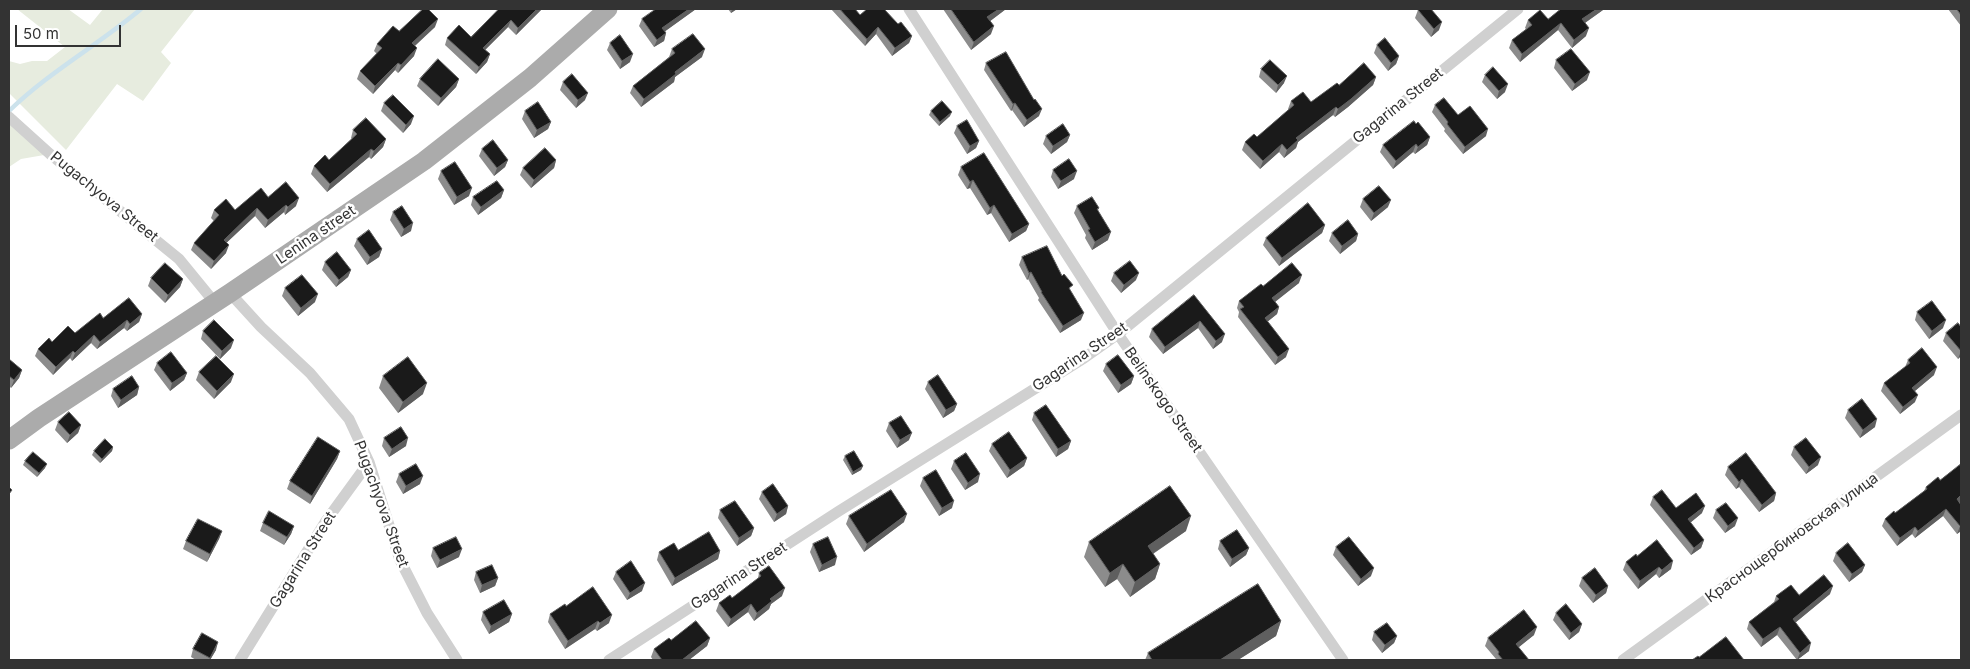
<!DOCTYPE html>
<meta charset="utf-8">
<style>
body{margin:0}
#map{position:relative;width:1970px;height:669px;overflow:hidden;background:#fff;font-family:Inter,sans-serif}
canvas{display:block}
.frame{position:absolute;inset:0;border:10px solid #333;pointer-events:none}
.scale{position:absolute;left:15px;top:25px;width:106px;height:22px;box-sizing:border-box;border:2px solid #333;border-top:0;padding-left:6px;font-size:15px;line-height:18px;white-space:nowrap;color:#333;-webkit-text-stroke:4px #fff;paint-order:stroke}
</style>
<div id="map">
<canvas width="1970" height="669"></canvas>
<div class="frame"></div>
<div class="scale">50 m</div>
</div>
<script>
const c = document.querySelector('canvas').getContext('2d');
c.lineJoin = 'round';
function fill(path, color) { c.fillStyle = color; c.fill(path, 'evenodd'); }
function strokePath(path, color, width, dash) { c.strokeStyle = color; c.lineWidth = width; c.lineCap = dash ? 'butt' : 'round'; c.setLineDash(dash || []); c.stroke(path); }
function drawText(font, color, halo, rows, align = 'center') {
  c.font = font + ' Inter,sans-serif'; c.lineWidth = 5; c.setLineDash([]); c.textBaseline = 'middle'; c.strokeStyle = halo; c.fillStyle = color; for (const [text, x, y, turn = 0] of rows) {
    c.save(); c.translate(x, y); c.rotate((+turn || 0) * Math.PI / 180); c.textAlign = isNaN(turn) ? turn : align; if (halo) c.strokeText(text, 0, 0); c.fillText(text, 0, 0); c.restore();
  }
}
const green = new Path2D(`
 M 17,9 L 68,9 L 90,25 L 103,9 L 195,9 L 161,52 L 171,63 L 143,101 L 117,84 L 66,150 L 9,93 L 9,61 L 20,64 L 32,61 L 47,61 L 65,47 Z
 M 9,117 L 50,154 L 21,159 L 9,167 Z`);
const stream = new Path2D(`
 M 9,111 C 49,72 98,45 141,9`);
const street = new Path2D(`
 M 909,9 L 1118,334 L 1343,660
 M 9,117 L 50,154 L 179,259 L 215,303
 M 230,293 L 261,327 L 310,373 L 349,419 L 369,462 L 400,560 L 427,613 L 457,660
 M 240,660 L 326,521 L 369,462
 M 609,660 L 839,511 L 1084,358 L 1118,334 L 1518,9
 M 1623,660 L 1961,415`);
const primary = new Path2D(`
 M 9,440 L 39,418 L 230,293 L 424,161 L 530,78 L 608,9`);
const wall = new Path2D(`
 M 499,9 L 542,9 L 516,35 L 508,27 L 485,50 L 490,54 L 487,62 L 476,74 L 445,45 L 447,38 L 471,37 Z
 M 656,9 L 696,9 L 665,31 L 666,33 L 664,41 L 654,47 L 639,26 L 642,19 Z
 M 728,9 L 737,9 L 731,13 Z
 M 831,9 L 855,9 L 860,15 L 898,24 L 912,36 L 909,43 L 892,56 L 876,34 L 865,46 Z
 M 943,9 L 1006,9 L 990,21 L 991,34 L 971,50 Z
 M 1948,9 L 1961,9 L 1961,26 Z
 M 1418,10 L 1439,30 L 1431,37 L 1415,18 Z
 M 1603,10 L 1585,23 L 1586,36 L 1572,48 L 1558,30 L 1520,62 L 1509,48 L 1512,40 L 1526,29 L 1525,28 L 1528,20 L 1548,19 Z
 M 435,27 L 415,46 L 414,56 L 398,73 L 395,70 L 373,94 L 357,79 L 360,71 L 377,54 L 374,51 L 377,44 L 399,31 Z
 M 610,43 L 630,62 L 620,69 L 607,50 Z
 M 1377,45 L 1399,56 L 1396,64 L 1388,71 L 1374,53 Z
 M 672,49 L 702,57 L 675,77 L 674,82 L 641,107 L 630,93 L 633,86 L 669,57 Z
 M 1556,60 L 1587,80 L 1572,91 L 1554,68 Z
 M 986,63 L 1034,100 L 1039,116 L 1024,127 L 1012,110 L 1011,111 L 984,70 Z
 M 1261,69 L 1284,83 L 1276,93 L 1259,77 Z
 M 1485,75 L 1505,92 L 1497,99 L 1482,82 Z
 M 1376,77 L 1373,85 L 1348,107 L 1335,117 L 1333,115 L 1298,142 L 1296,148 L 1284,158 L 1279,152 L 1260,169 L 1242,150 L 1245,142 L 1257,137 L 1289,109 L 1288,109 L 1291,101 L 1311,102 L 1339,85 Z
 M 420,79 L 459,79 L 456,87 L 438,106 L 417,86 Z
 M 563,82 L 585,100 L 576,108 L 560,90 Z
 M 384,103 L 411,124 L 403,133 L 381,111 Z
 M 1435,105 L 1486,136 L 1463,154 L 1444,131 L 1445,129 L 1432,112 Z
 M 525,111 L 551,122 L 548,129 L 534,138 L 522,119 Z
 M 931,111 L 950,116 L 939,126 L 929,115 Z
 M 957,126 L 979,141 L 976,148 L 967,154 L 954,133 Z
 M 353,130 L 386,139 L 383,147 L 371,159 L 369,157 L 327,192 L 311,174 L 314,166 L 329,160 L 352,139 L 351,138 Z
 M 1070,135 L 1067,142 L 1051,154 L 1043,144 L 1046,136 Z
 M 1430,137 L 1427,145 L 1415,154 L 1413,152 L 1393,169 L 1380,152 L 1383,145 Z
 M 482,149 L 508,160 L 505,167 L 494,176 L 479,156 Z
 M 556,160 L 554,168 L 531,188 L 520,175 L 523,168 Z
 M 961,167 L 1029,224 L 1026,231 L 1009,242 L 991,213 L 987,215 L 970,188 L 967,189 L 958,175 Z
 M 1053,170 L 1074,179 L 1058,189 L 1051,177 Z
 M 441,171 L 469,196 L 454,205 L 438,179 Z
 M 504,190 L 501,198 L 478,215 L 471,205 L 473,197 Z
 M 268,197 L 296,206 L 285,215 L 284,212 L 265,228 L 255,216 L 226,243 L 226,253 L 211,269 L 191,250 L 194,243 L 214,221 L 211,218 L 214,210 L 235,210 Z
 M 1363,199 L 1388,207 L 1371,221 L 1360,207 Z
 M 1077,206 L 1099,208 L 1098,210 L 1108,240 L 1092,250 L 1085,238 L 1086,235 L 1074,213 Z
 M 393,212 L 411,231 L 401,237 L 390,220 Z
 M 1325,225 L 1322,233 L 1279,266 L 1263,245 L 1266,238 Z
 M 1332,233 L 1358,234 L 1356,241 L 1340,254 L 1329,241 Z
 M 357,239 L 382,249 L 379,257 L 367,265 L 354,246 Z
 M 1022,257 L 1062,276 L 1071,292 L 1081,320 L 1060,333 L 1038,300 L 1039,298 L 1028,279 L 1027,280 L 1019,265 Z
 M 325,262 L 351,270 L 348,277 L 336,287 L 322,270 Z
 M 1114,273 L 1136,280 L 1121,293 L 1111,281 Z
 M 151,278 L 183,279 L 180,287 L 165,303 L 148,286 Z
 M 1299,283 L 1275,301 L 1279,307 L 1277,314 L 1267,322 L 1286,357 L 1275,365 L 1238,317 L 1239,312 L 1237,308 L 1239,301 L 1263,286 Z
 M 285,288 L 315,302 L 298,316 L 282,296 Z
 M 1194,295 L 1222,342 L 1213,349 L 1198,328 L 1163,354 L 1149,337 L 1152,329 Z
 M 1917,312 L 1943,328 L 1929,339 L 1915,320 Z
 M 142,314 L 139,322 L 127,331 L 124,328 L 97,349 L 91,343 L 72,361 L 70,358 L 53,375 L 35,356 L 38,349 L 75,333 L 103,318 Z
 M 1961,327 L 1961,356 L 1958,359 L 1943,341 L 1946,333 Z
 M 203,331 L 231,348 L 220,359 L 201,339 Z
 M 9,359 L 22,370 L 19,378 L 11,388 L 9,386 Z
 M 1908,360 L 1934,375 L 1915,391 L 1915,402 L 1900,414 L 1881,391 L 1884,383 L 1905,367 Z
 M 157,363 L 187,373 L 184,380 L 170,391 L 154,370 Z
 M 1106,364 L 1134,376 L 1131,384 L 1118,393 L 1103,371 Z
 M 199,372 L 231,382 L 214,399 L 196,380 Z
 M 383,376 L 423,394 L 398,413 L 379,388 Z
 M 928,382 L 957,404 L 954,411 L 943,418 L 925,389 Z
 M 139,387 L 137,395 L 118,408 L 111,396 L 113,389 Z
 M 1848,410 L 1875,427 L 1860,438 L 1845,418 Z
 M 1034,413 L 1071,441 L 1068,449 L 1056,457 L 1032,420 Z
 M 58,422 L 81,425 L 78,433 L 67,443 L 55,430 Z
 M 889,423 L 909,440 L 897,448 L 886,431 Z
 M 384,438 L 406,446 L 389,457 L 382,446 Z
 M 992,444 L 1027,458 L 1024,466 L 1007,478 L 989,451 Z
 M 113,447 L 112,451 L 100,463 L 92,455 L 94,451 Z
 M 1794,447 L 1818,465 L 1806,474 L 1791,455 Z
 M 340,451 L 337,459 L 310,504 L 287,489 L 290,481 Z
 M 845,456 L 863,466 L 861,470 L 852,475 L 843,460 Z
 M 25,461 L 45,468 L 37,477 L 23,465 Z
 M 954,461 L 978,482 L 965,490 L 951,469 Z
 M 1728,467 L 1776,493 L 1774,501 L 1759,512 L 1739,487 L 1736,489 L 1725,475 Z
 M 399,474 L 420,484 L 403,494 L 396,482 Z
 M 923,478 L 952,508 L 939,516 L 920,486 Z
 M 1940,480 L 1961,501 L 1959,502 L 1961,505 L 1961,531 L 1957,534 L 1943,516 L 1915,538 L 1912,534 L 1897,546 L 1882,526 L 1885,519 L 1895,513 L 1924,491 L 1926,487 Z
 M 762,492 L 788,506 L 786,514 L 774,522 L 759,499 Z
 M 1653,497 L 1676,508 L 1702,513 L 1690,523 L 1704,540 L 1701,548 L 1691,555 L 1650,505 Z
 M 720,510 L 754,528 L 751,536 L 737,546 L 718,518 Z
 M 1716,510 L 1735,526 L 1725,533 L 1713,518 Z
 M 849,516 L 904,522 L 864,552 L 846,524 Z
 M 263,523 L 294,526 L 291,534 L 284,545 L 260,531 Z
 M 222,531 L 219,539 L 207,562 L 183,549 L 186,541 Z
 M 1186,531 L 1153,554 L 1160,564 L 1155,579 L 1130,597 L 1117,579 L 1105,587 L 1084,557 L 1089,542 Z
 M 1220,541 L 1249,548 L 1246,555 L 1230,567 L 1218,549 Z
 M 813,544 L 835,565 L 819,572 L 810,552 Z
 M 1336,547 L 1371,576 L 1358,586 L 1333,555 Z
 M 433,548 L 459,557 L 437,568 L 431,556 Z
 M 678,550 L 720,551 L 718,559 L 672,586 L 657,560 L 659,552 Z
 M 1836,553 L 1865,565 L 1862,572 L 1849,582 L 1833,561 Z
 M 1637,556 L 1671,569 L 1659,578 L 1656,574 L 1638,589 L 1623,570 L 1626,562 Z
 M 476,572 L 498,578 L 495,586 L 480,593 L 474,580 Z
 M 616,572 L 642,591 L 627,600 L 613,579 Z
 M 759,573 L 782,596 L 771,604 L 769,609 L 754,621 L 748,612 L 728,627 L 716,611 L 719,603 L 732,598 L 758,578 Z
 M 1582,578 L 1608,586 L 1606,593 L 1593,603 L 1579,586 Z
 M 1830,594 L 1795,623 L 1809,651 L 1797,660 L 1777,635 L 1761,647 L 1747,629 L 1749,622 L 1774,602 L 1776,596 Z
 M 566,606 L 609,623 L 597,631 L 595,629 L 565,649 L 548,622 L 550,614 Z
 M 483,612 L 512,614 L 509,622 L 489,634 L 481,620 Z
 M 1556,613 L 1582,624 L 1579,632 L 1569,640 L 1553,620 Z
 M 1281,621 L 1276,636 L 1238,660 L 1145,660 L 1148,653 Z
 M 1374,632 L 1397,636 L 1394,643 L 1382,653 L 1372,640 Z
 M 1534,635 L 1518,647 L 1529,660 L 1496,660 L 1496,659 L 1485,646 L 1488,638 Z
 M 710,638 L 707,646 L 689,660 L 653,660 L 651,657 L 654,649 L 671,640 Z
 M 193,649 L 216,650 L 210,660 L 196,660 L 191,657 Z`);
const shadedWall = new Path2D(`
 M 537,9 L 542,9 L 516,35 L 518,28 Z
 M 689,9 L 696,9 L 660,35 L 662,28 Z
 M 732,9 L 737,9 L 731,13 Z
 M 999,9 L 1006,9 L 985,25 L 987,17 Z
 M 1597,9 L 1604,9 L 1603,10 L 1579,27 L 1582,19 Z
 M 438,19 L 435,27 L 409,51 L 412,43 Z
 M 511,20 L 508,27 L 480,55 L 483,48 Z
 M 1442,22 L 1439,30 L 1431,37 L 1434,29 Z
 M 1561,23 L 1558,30 L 1520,62 L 1522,54 Z
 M 994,26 L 991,34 L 971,50 L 974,42 Z
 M 878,27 L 876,34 L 865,46 L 867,39 Z
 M 1589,28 L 1586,36 L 1572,48 L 1574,40 Z
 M 666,33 L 664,41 L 654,47 L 657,40 Z
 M 912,36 L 909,43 L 892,56 L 895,48 Z
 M 417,48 L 414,56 L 398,73 L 401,65 Z
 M 705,49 L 702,57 L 675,77 L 674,82 L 641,107 L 644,99 L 675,72 Z
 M 490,54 L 487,62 L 476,74 L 479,67 Z
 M 633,54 L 630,62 L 620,69 L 622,61 Z
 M 1399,56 L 1396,64 L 1388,71 L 1391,63 Z
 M 398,63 L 395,70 L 373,94 L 375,86 Z
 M 1590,72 L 1587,80 L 1572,91 L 1575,84 Z
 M 1287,76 L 1284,83 L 1276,93 L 1278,85 Z
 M 1376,77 L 1373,85 L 1348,107 L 1335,117 L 1338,109 Z
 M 459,79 L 456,87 L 438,106 L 441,98 Z
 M 1508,84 L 1505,92 L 1497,99 L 1499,91 Z
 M 588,93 L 585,100 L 576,108 L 578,100 Z
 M 1015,103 L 1012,110 L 1011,111 L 1013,104 Z
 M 1336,107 L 1333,115 L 1298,142 L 1296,148 L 1284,158 L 1287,150 L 1296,138 Z
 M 1042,109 L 1039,116 L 1024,127 L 1027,120 Z
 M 952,112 L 950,116 L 939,126 L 940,122 Z
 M 414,116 L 411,124 L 403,133 L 406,125 Z
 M 551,122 L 548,129 L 534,138 L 537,130 Z
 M 1488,129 L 1486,136 L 1463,154 L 1465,147 Z
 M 1070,135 L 1067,142 L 1051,154 L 1053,146 Z
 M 1430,137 L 1427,145 L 1415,154 L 1418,147 Z
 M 386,139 L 383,147 L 371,159 L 374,151 Z
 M 979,141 L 976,148 L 967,154 L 970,146 Z
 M 1282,144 L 1279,152 L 1260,169 L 1263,161 Z
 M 1416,144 L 1413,152 L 1393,169 L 1396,161 Z
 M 371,149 L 369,157 L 327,192 L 330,184 Z
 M 508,160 L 505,167 L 494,176 L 497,168 Z
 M 556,160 L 554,168 L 531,188 L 534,180 Z
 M 1077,171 L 1074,179 L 1058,189 L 1061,181 Z
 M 973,180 L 970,188 L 967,189 L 970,182 Z
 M 472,188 L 469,196 L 454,205 L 457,197 Z
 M 504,190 L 501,198 L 478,215 L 481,207 Z
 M 299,198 L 296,206 L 285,215 L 288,207 Z
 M 1391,200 L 1388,207 L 1371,221 L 1374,213 Z
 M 286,205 L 284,212 L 265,228 L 268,220 Z
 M 994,205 L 991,213 L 987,215 L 990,208 Z
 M 257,208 L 255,216 L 221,248 L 224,240 Z
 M 413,223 L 411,231 L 401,237 L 404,229 Z
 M 1029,224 L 1026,231 L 1009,242 L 1012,234 Z
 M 1325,225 L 1322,233 L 1279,266 L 1282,258 Z
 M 1111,232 L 1108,240 L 1092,250 L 1095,242 Z
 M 1358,234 L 1356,241 L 1340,254 L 1342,246 Z
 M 229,245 L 226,253 L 211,269 L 214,261 Z
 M 382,249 L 379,257 L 367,265 L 370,257 Z
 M 351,270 L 348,277 L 336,287 L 339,280 Z
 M 1031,272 L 1028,279 L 1027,280 L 1029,273 Z
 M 1139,273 L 1136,280 L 1121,293 L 1124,285 Z
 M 1302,275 L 1299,283 L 1270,306 L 1272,298 Z
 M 183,279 L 180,287 L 165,303 L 168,295 Z
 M 318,294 L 315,302 L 298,316 L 301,308 Z
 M 1279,307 L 1277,314 L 1262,326 L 1265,318 Z
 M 1084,313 L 1081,320 L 1060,333 L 1063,326 Z
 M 142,314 L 139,322 L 127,331 L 130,324 Z
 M 127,320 L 124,328 L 97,349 L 100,342 Z
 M 1946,320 L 1943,328 L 1929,339 L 1932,331 Z
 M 1200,321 L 1198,328 L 1163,354 L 1165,347 Z
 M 1225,334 L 1222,342 L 1213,349 L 1216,341 Z
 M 94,335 L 91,343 L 72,361 L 75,353 Z
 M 234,340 L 231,348 L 220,359 L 222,351 Z
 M 1289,349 L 1286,357 L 1275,365 L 1278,357 Z
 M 73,351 L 70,358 L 53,375 L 56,367 Z
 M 1961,351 L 1961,356 L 1958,359 Z
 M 1937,367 L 1934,375 L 1910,395 L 1912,388 Z
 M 22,370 L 19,378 L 11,388 L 14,380 Z
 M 187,373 L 184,380 L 170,391 L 172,383 Z
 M 234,374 L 231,382 L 214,399 L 217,391 Z
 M 1134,376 L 1131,384 L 1118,393 L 1121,385 Z
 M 427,383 L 423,394 L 398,413 L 403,402 Z
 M 139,387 L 137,395 L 118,408 L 121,400 Z
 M 1918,395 L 1915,402 L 1900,414 L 1903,407 Z
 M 957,404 L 954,411 L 943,418 L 946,410 Z
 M 1877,419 L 1875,427 L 1860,438 L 1863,430 Z
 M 81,425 L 78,433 L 67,443 L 70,435 Z
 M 912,433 L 909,440 L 897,448 L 900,440 Z
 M 408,438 L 406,446 L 389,457 L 392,449 Z
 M 1071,441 L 1068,449 L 1056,457 L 1058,449 Z
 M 113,447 L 112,451 L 100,463 L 102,459 Z
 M 340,451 L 337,459 L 310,504 L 312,496 Z
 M 1821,457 L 1818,465 L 1806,474 L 1809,467 Z
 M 1027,458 L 1024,466 L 1007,478 L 1010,470 Z
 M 47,464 L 45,468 L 37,477 L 39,473 Z
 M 863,466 L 861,470 L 852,475 L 853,472 Z
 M 980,474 L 978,482 L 965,490 L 968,483 Z
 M 423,476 L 420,484 L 403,494 L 406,486 Z
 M 1742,479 L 1739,487 L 1736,489 L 1739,482 Z
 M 1776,493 L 1774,501 L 1759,512 L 1762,505 Z
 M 1961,495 L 1961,501 L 1954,506 L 1957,499 Z
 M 954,501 L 952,508 L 939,516 L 942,508 Z
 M 788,506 L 786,514 L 774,522 L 777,514 Z
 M 1705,506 L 1702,513 L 1685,527 L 1688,519 Z
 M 1946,509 L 1943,516 L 1915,538 L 1918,531 Z
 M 907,514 L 904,522 L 864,552 L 867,544 Z
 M 1191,516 L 1186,531 L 1142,561 L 1148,546 Z
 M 1738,518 L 1735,526 L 1725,533 L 1728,526 Z
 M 1961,525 L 1961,531 L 1957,534 L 1960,526 Z
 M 294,526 L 291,534 L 284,545 L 287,537 Z
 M 1915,527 L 1912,534 L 1897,546 L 1900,538 Z
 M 754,528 L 751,536 L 737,546 L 739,538 Z
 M 222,531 L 219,539 L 207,562 L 210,554 Z
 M 1704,540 L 1701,548 L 1691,555 L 1694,548 Z
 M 1249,548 L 1246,555 L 1230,567 L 1232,559 Z
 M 462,549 L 459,557 L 437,568 L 440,560 Z
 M 720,551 L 718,559 L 672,586 L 675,578 Z
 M 837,557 L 835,565 L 819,572 L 822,565 Z
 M 1673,561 L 1671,569 L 1659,578 L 1662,570 Z
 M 1123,564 L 1117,579 L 1105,587 L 1110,573 Z
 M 1160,564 L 1155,579 L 1130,597 L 1135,582 Z
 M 1865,565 L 1862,572 L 1849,582 L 1852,574 Z
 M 1659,567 L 1656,574 L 1638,589 L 1640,581 Z
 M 1374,568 L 1371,576 L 1358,586 L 1361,579 Z
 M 498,578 L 495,586 L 480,593 L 482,585 Z
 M 645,583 L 642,591 L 627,600 L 630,593 Z
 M 1608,586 L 1606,593 L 1593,603 L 1596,595 Z
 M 1833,586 L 1830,594 L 1790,627 L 1793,619 Z
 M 785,588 L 782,596 L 771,604 L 769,609 L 754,621 L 757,613 L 770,599 Z
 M 751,604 L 748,612 L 728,627 L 731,619 Z
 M 512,614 L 509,622 L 489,634 L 491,626 Z
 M 612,615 L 609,623 L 597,631 L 600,623 Z
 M 598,621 L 595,629 L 565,649 L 568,641 Z
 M 1281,621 L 1276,636 L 1238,660 L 1220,660 Z
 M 1582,624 L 1579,632 L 1569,640 L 1571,633 Z
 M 1537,627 L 1534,635 L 1513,652 L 1516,644 Z
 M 1780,627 L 1777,635 L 1761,647 L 1763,639 Z
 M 1397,636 L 1394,643 L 1382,653 L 1385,645 Z
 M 710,638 L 707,646 L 689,660 L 682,660 Z
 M 218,642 L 216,650 L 210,660 L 209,660 Z
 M 1811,643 L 1809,651 L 1797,660 L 1800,653 Z`);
const building = new Path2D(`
 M 423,9 L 428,9 L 438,19 L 412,43 L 417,48 L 401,65 L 398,63 L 375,86 L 360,71 L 382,48 L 377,44 L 393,26 L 399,31 Z
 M 499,9 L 537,9 L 518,28 L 511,20 L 483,48 L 490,54 L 479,67 L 447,38 L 459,25 L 471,37 Z
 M 656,9 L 689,9 L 662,28 L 666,33 L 657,40 L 642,19 Z
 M 840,9 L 855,9 L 860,15 L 867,9 L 884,9 L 898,24 L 901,22 L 912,36 L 895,48 L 878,27 L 867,39 Z
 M 951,9 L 999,9 L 987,17 L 994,26 L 974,42 Z
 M 1419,9 L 1431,9 L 1442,22 L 1434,29 L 1418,10 Z
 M 1561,9 L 1597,9 L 1582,19 L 1589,28 L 1574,40 L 1561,23 L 1522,54 L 1512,40 L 1532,25 L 1528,20 L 1540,10 L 1548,19 Z
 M 1957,9 L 1961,9 L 1961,15 Z
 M 693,34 L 705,49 L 675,72 L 676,74 L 644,99 L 633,86 L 675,53 L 672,49 Z
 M 620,35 L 633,54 L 622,61 L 610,43 Z
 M 1385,38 L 1399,56 L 1391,63 L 1377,45 Z
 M 1571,49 L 1590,72 L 1575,84 L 1556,60 Z
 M 1006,52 L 1034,100 L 1035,99 L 1042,109 L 1027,120 L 1015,103 L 1013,104 L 986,63 Z
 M 438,59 L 459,79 L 441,98 L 420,79 Z
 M 1270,60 L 1287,76 L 1278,85 L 1261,69 Z
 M 1364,63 L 1376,77 L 1351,99 L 1338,109 L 1336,107 L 1296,138 L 1298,140 L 1287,150 L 1282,144 L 1263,161 L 1245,142 L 1254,134 L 1257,137 L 1294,105 L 1291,101 L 1303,92 L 1311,102 L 1337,83 L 1339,85 Z
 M 1493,67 L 1508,84 L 1499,91 L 1485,75 Z
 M 572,74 L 588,93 L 578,100 L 563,82 Z
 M 393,95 L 414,116 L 406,125 L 384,103 Z
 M 1444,98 L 1458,115 L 1470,106 L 1488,129 L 1465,147 L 1447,124 L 1448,122 L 1435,105 Z
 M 942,101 L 952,112 L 940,122 L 931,111 Z
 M 538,102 L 551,122 L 537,130 L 525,111 Z
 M 366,118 L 386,139 L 374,151 L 371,149 L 330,184 L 314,166 L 325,155 L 329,160 L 357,134 L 353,130 Z
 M 967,120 L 979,141 L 970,146 L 957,126 Z
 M 1414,121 L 1416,124 L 1418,122 L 1430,137 L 1418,147 L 1416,144 L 1396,161 L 1383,145 Z
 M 1063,124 L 1070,135 L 1053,146 L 1046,136 Z
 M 493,140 L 508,160 L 497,168 L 482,149 Z
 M 545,148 L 556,160 L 534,180 L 523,168 Z
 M 984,153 L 1029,224 L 1012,234 L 994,205 L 990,208 L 973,180 L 970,182 L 961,167 Z
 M 1069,159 L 1077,171 L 1061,181 L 1053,170 Z
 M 455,162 L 472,188 L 457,197 L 441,171 Z
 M 497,181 L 504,190 L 481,207 L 473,197 Z
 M 286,182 L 299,198 L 288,207 L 286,205 L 268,220 L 257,208 L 224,240 L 229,245 L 214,261 L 194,243 L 219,215 L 214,210 L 226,199 L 235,210 L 261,188 L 268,197 Z
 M 1379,186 L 1391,200 L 1374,213 L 1363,199 Z
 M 1092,197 L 1099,208 L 1097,209 L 1111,232 L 1095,242 L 1088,230 L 1090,229 L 1077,206 Z
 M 1308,203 L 1325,225 L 1282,258 L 1266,238 Z
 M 402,206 L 413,223 L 404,229 L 393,212 Z
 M 1348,220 L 1358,234 L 1342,246 L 1332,233 Z
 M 369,230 L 382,249 L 370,257 L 357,239 Z
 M 1047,246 L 1062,276 L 1064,274 L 1073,285 L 1069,288 L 1084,313 L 1063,326 L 1041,292 L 1042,292 L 1031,272 L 1029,273 L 1022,257 Z
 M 337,252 L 351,270 L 339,280 L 325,262 Z
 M 1130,261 L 1139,273 L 1124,285 L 1114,273 Z
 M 165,263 L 183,279 L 168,295 L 151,278 Z
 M 1292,263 L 1302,275 L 1272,298 L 1279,307 L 1265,318 L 1289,349 L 1278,357 L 1240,309 L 1244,307 L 1239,301 L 1261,284 L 1263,286 Z
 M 302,275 L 318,294 L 301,308 L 285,288 Z
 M 1194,295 L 1225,334 L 1216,341 L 1200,321 L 1165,347 L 1152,329 Z
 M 129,298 L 142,314 L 130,324 L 127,320 L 100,342 L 94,335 L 75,353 L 73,351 L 56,367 L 38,349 L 49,338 L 52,342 L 68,326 L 75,333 L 100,313 L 103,318 Z
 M 1932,301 L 1946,320 L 1932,331 L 1917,312 Z
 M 214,320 L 234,340 L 222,351 L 203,331 Z
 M 1958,323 L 1961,327 L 1961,351 L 1946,333 Z
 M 1922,348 L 1937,367 L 1912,388 L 1918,395 L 1903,407 L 1884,383 L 1910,363 L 1908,360 Z
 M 171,352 L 187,373 L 172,383 L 157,363 Z
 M 1118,355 L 1134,376 L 1121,385 L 1106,364 Z
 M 216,356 L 234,374 L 217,391 L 199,372 Z
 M 408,357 L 427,383 L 403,402 L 383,376 Z
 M 9,359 L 22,370 L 14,380 L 9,376 Z
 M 938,375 L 957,404 L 946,410 L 928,382 Z
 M 132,376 L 139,387 L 121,400 L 113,389 Z
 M 1862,399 L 1877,419 L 1863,430 L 1848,410 Z
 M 1046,405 L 1071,441 L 1058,449 L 1034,413 Z
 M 69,412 L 81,425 L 70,435 L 58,422 Z
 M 901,416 L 912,433 L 900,440 L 889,423 Z
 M 401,427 L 408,438 L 392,449 L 384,438 Z
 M 1009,432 L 1027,458 L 1010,470 L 992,444 Z
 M 318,437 L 340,451 L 312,496 L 290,481 Z
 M 1806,438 L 1821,457 L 1809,467 L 1794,447 Z
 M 105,439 L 113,447 L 102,459 L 94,451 Z
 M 854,451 L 863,466 L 853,472 L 845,456 Z
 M 33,452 L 47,464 L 39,473 L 25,461 Z
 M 966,453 L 980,474 L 968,483 L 954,461 Z
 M 1746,453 L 1776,493 L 1762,505 L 1742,479 L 1739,482 L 1728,467 Z
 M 416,464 L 423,476 L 406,486 L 399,474 Z
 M 1961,464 L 1961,495 L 1957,499 L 1961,505 L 1961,525 L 1960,526 L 1946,509 L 1918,531 L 1915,527 L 1900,538 L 1885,519 L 1894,511 L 1895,513 L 1927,489 L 1926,487 L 1938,477 L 1940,480 Z
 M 936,470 L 954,501 L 942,508 L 923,478 Z
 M 773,484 L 788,506 L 777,514 L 762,492 Z
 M 1170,486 L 1191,516 L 1148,546 L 1160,564 L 1135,582 L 1123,564 L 1110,573 L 1089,542 Z
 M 9,487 L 12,490 L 9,494 Z
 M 891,490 L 907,514 L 867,544 L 849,516 Z
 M 1662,490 L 1676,508 L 1696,493 L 1705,506 L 1688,519 L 1704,540 L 1694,548 L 1653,497 Z
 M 735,501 L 754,528 L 739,538 L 720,510 Z
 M 1726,503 L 1738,518 L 1728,526 L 1716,510 Z
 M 269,511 L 294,526 L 287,537 L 263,523 Z
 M 198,519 L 222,531 L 210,554 L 186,541 Z
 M 1237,530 L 1249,548 L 1232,559 L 1220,541 Z
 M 709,532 L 720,551 L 675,578 L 659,552 L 674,543 L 678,550 Z
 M 456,537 L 462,549 L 440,560 L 433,548 Z
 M 828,537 L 837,557 L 822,565 L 813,544 Z
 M 1349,537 L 1374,568 L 1361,579 L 1336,547 Z
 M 1657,540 L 1673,561 L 1662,570 L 1659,567 L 1640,581 L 1626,562 L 1636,554 L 1637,556 Z
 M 1848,543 L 1865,565 L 1852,574 L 1836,553 Z
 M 631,561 L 645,583 L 630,593 L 616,572 Z
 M 492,565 L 498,578 L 482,585 L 476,572 Z
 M 769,566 L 785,588 L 770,599 L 772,601 L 757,613 L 751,604 L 731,619 L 719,603 L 730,595 L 732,598 L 761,576 L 759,573 Z
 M 1595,568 L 1608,586 L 1596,595 L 1582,578 Z
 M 1824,575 L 1833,586 L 1793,619 L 1811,643 L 1800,653 L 1780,627 L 1763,639 L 1749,622 L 1779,599 L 1776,596 L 1791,585 L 1799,595 Z
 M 1258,584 L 1281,621 L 1220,660 L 1152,660 L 1148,653 Z
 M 593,587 L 612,615 L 600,623 L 598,621 L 568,641 L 550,614 L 565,604 L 566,606 Z
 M 504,600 L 512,614 L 491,626 L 483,612 Z
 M 1566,604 L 1582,624 L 1571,633 L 1556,613 Z
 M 1524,610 L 1537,627 L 1516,644 L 1529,660 L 1503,660 L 1498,654 L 1499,652 L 1488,638 Z
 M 696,621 L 710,638 L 682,660 L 662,660 L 654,649 L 669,638 L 671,640 Z
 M 1387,623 L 1397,636 L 1385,645 L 1374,632 Z
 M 202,633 L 218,642 L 210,658 L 193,649 Z
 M 1726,637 L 1744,660 L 1692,660 L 1698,656 L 1699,657 Z`);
const streetNames = [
 ["Gagarina Street",1398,106,-39],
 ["Pugachyova Street",104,197,39],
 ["Lenina street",316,235,-34],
 ["Gagarina Street",1080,357,-34],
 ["Belinskogo Street",1163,400,55],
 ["Pugachyova Street",381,504,70],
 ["Краснощербиновская улица",1792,538,-36],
 ["Gagarina Street",303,560,-58],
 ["Gagarina Street",739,576,-33]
];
fill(green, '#e7ecdf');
strokePath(stream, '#cce2ec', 4.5);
strokePath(street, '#d0d0d0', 11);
strokePath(primary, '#ababab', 19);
fill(wall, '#8c8c8c');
fill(shadedWall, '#5f5f5f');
fill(building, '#1a1a1a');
strokePath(building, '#5f5f5f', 1);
drawText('15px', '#333', '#fff', streetNames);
</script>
